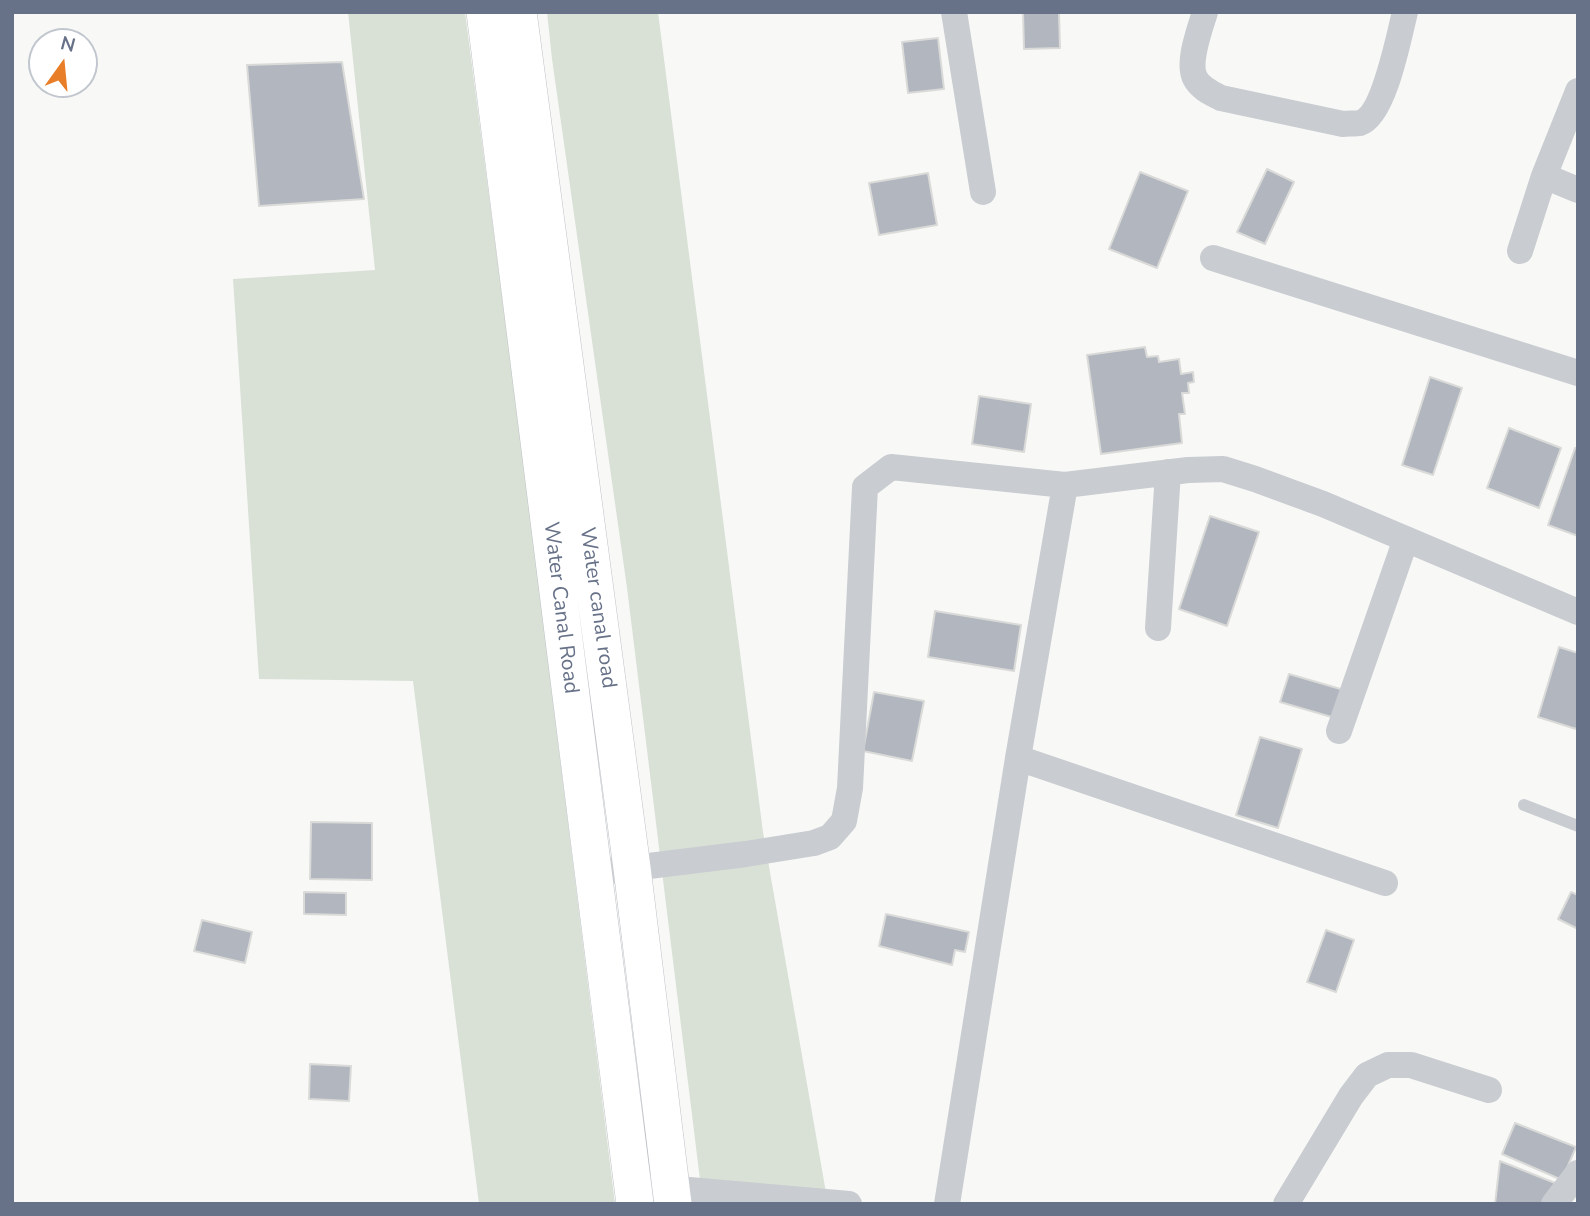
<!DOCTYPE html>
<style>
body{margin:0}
#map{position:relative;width:1590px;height:1216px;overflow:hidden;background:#f8f9f7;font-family:"Nunito Sans",sans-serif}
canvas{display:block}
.frame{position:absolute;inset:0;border:14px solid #677288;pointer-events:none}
.north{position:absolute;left:28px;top:28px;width:70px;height:70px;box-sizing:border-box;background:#fff;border:2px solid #c2c7cf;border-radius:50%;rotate:15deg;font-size:19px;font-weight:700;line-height:28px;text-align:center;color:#677288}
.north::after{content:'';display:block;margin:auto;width:24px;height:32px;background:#e87e27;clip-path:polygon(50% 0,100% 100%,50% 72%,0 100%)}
</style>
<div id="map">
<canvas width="1590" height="1216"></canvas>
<div class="frame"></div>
<div class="north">N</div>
</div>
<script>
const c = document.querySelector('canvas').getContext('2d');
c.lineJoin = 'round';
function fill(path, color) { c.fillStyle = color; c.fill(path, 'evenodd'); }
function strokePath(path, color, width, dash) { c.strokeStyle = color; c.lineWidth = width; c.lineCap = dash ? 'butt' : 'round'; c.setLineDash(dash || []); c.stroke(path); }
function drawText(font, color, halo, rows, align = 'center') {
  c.font = font + ' "Nunito Sans",sans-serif'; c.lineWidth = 7; c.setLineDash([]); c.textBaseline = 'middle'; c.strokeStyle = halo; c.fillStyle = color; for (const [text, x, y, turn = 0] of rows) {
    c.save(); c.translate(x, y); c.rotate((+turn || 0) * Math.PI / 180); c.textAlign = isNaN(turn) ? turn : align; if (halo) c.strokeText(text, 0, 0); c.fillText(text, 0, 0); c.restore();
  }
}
const green = new Path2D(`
 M 348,12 L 465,12 L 520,434 L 615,1204 L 479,1204 L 413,681 L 259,679 L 233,279 L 375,270 Z
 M 547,12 L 658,12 L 763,832 L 828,1204 L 703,1204 L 627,588 L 552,59 Z`);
const building = new Path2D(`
 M 1023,12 L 1059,12 L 1060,48 L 1024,49 Z
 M 938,38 L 944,89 L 908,93 L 902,42 Z
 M 342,62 L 364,199 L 259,206 L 247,65 Z
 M 1267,169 L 1294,182 L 1265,244 L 1237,232 Z
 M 1140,172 L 1188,191 L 1157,268 L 1109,249 Z
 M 928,173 L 937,225 L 879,235 L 869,183 Z
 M 1145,347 L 1147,357 L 1158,356 L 1159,362 L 1179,359 L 1181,374 L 1193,372 L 1194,382 L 1188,383 L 1189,393 L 1182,393 L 1185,414 L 1179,414 L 1182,443 L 1101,454 L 1087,355 Z
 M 1430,377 L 1462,388 L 1433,475 L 1402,465 Z
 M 979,396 L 1031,404 L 1024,452 L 972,444 Z
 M 1509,428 L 1561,448 L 1539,508 L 1487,488 Z
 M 1575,448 L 1578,449 L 1578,536 L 1548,525 Z
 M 1210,516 L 1259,532 L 1227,626 L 1179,609 Z
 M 935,611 L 1021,625 L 1014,671 L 928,657 Z
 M 1559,647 L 1578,653 L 1578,725 L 1576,729 L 1538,717 Z
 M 1289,674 L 1344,690 L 1335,718 L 1280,702 Z
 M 874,692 L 924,701 L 912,761 L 863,751 Z
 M 1260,737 L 1302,749 L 1278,828 L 1236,815 Z
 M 311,822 L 372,823 L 372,880 L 310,879 Z
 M 304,892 L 346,893 L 346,915 L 304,914 Z
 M 1571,892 L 1578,895 L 1578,929 L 1558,919 Z
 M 886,914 L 969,932 L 965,952 L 955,950 L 952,965 L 879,946 Z
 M 202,920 L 252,932 L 245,963 L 194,951 Z
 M 1326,930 L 1354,940 L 1336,992 L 1307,982 Z
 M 310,1064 L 351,1066 L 349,1101 L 309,1099 Z
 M 1515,1123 L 1576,1147 L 1562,1180 L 1502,1154 Z
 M 1500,1161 L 1555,1183 L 1541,1204 L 1495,1204 Z`);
const service = new Path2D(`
 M 1524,805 L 1578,826`);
const minor = new Path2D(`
 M 954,12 L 983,192
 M 1205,12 C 1200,29 1187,62 1195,78 C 1200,88 1211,93 1221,98 L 1343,124 C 1348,123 1355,124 1360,123 C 1384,116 1399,36 1405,12
 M 1544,176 L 1578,190
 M 1520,251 L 1544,176 L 1578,91
 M 1213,258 L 1578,373
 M 1158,628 L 1168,472
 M 1339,731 L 1406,539
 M 1018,758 L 1385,883
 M 592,873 L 746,854 L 814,843 L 830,837 L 844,821 L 850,788 L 865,487 L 891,467 L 1065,485 L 1188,470 L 1223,469 L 1255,479 L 1323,504 L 1578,612
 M 655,1187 L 849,1204
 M 947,1204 L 1018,758 L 1065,485
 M 1286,1204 L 1351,1096 L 1367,1075 L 1388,1065 L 1411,1065 L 1489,1090
 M 1554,1204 L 1578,1173`);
const secondary = new Path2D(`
 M 485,12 L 635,1204
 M 518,12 L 632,868 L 673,1204`);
const streetNames = [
 ["Water Canal Road",560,608,83],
 ["Water canal road",597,608,82]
];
fill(green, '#d9e1d7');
fill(building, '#b1b6bf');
strokePath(building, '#dadbd9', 2);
strokePath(secondary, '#bec0c6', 38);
strokePath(service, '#c9ccd0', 12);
strokePath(minor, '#c9ccd0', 26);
strokePath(secondary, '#fff', 37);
drawText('21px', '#677288', '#fff', streetNames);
</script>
